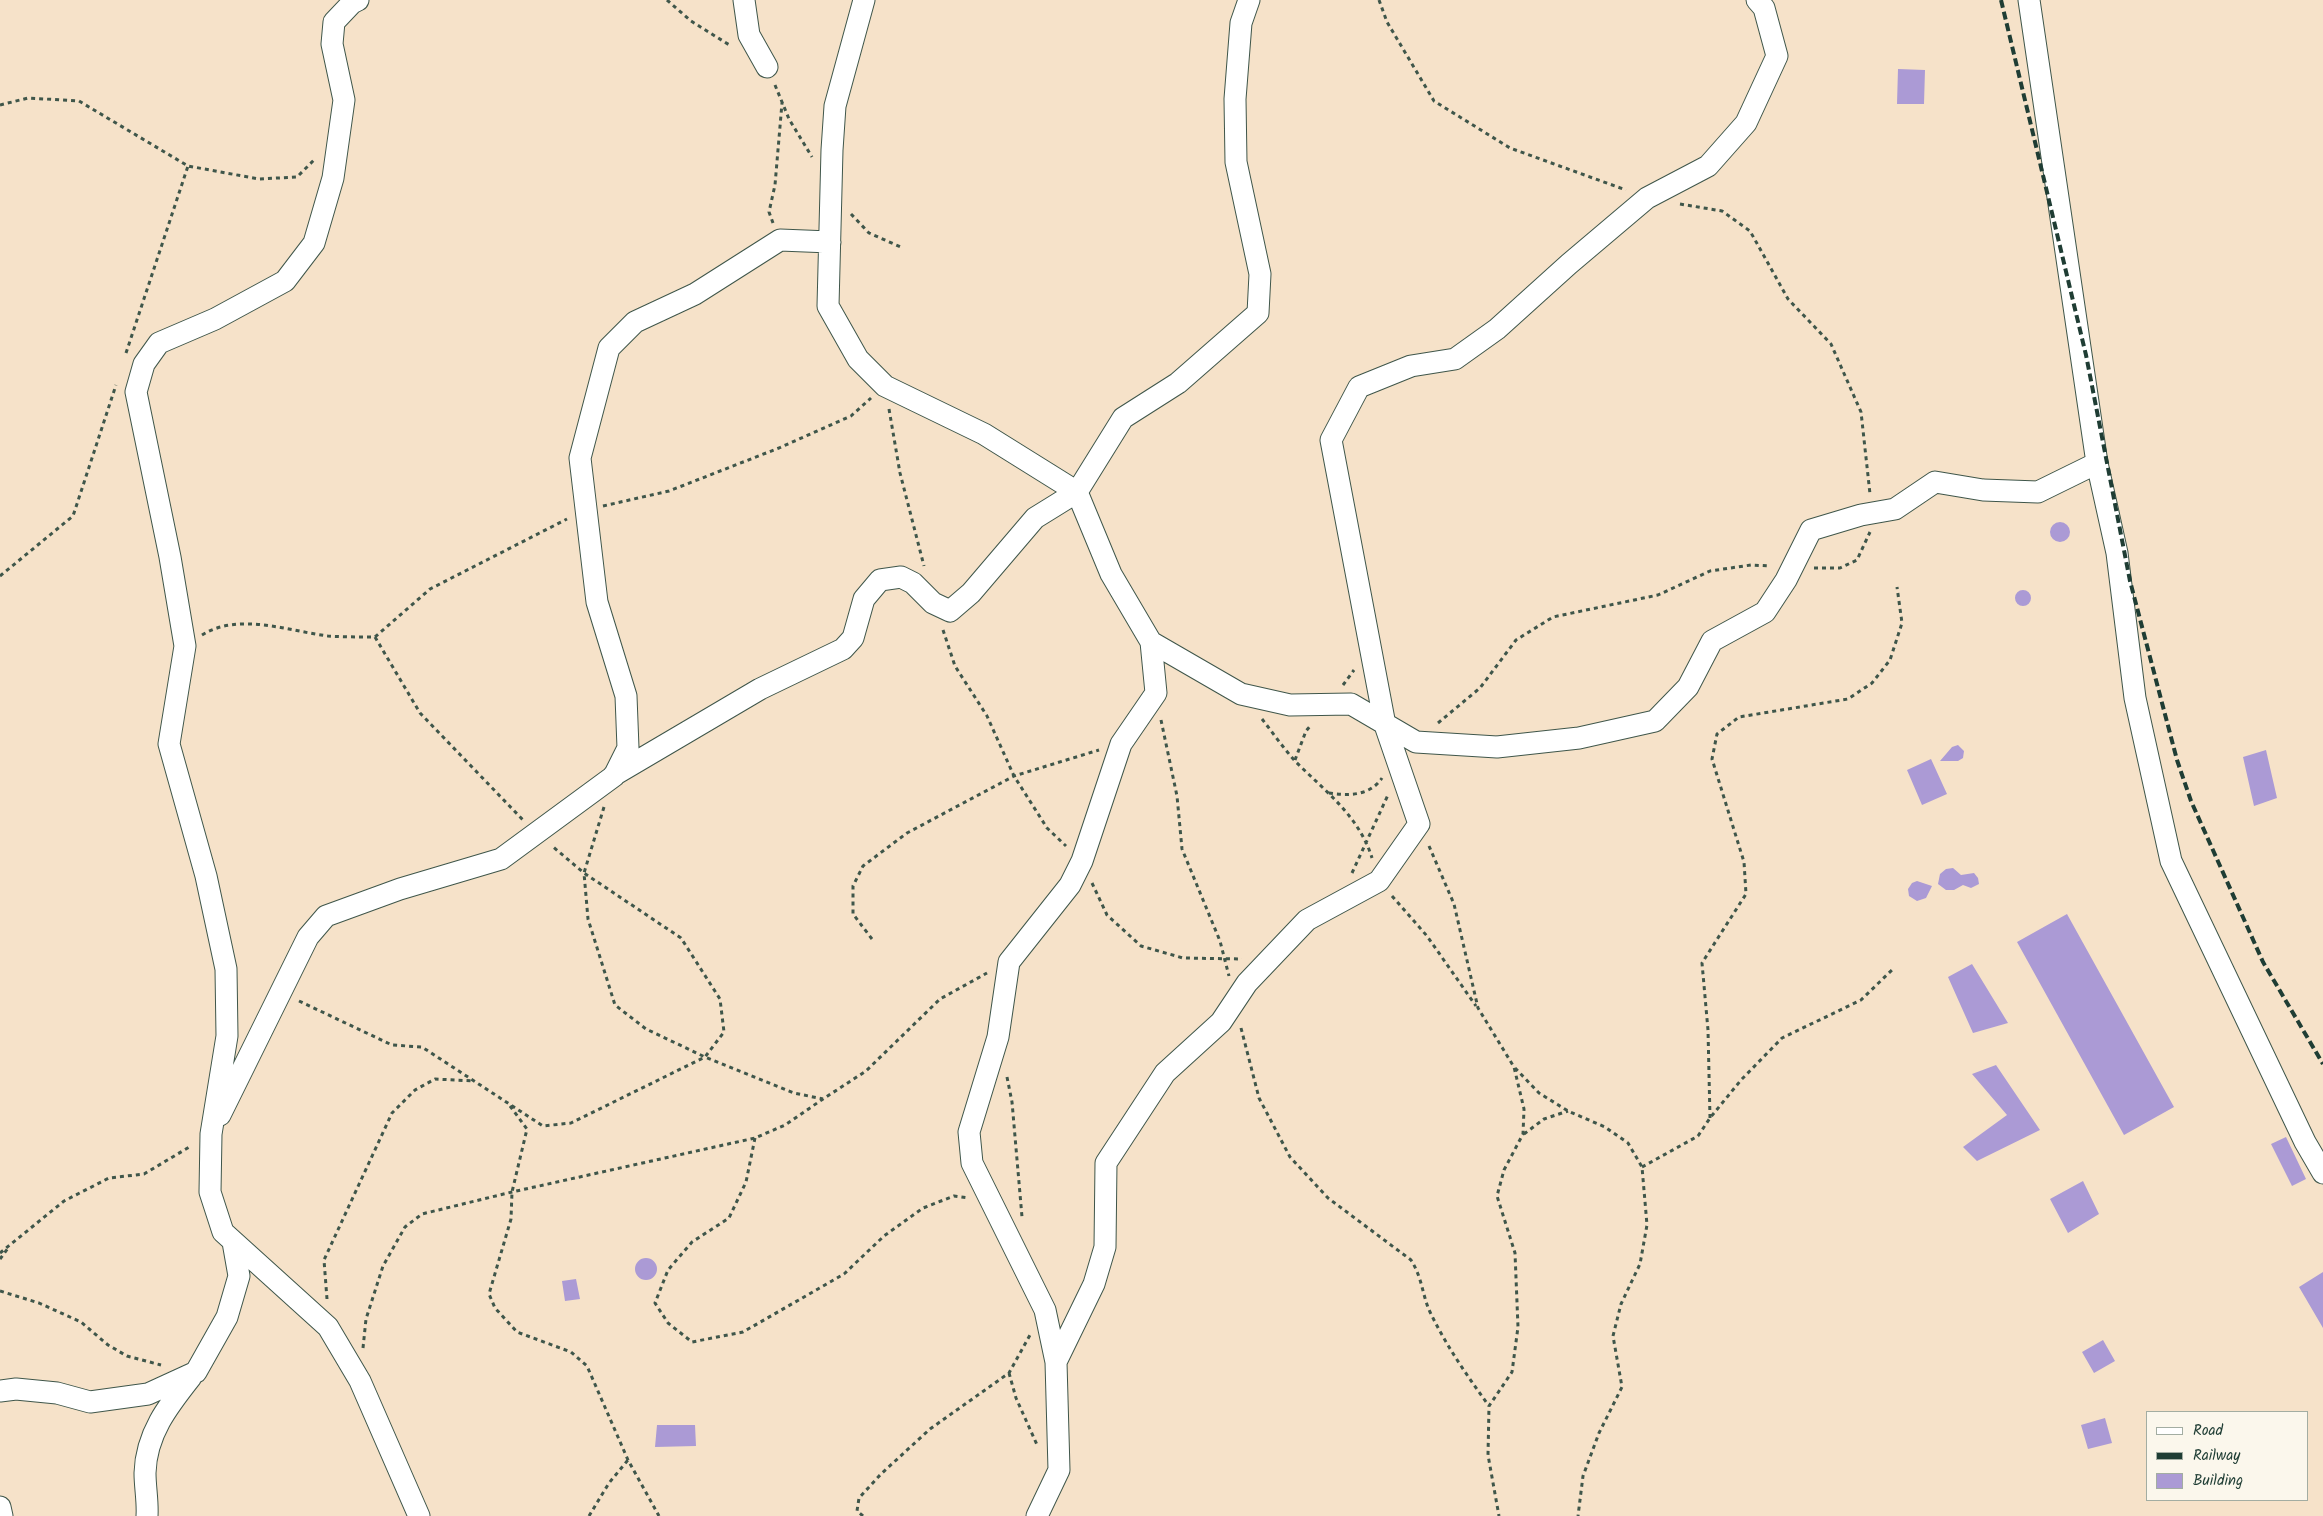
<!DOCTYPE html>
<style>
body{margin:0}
#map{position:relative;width:2323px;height:1516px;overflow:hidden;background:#f6e2c9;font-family:Kalam,sans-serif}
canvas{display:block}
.legend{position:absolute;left:2146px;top:1411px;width:162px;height:90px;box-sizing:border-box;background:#fbf7ec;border:1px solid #a3ada2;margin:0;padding:6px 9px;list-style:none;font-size:15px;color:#1f3d34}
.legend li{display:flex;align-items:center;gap:10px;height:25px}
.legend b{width:25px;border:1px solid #a3ada2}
</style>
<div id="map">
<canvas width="2323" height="1516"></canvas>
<ul class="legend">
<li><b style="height:6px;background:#fff"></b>Road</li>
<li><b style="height:6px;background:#1f3d34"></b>Railway</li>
<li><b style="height:14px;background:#ab9ad5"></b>Building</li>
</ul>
</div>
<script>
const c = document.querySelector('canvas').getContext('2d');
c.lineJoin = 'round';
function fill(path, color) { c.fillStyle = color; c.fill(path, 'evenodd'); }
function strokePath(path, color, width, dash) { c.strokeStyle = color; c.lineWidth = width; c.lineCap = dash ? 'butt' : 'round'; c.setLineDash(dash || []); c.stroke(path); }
const building = new Path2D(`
 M 1898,69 L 1925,70 L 1924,104 L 1897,104 Z
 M2050 532a10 10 0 1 1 20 0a10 10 0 1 1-20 0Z
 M2015 598a8 8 0 1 1 16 0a8 8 0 1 1-16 0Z
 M 1958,745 L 1964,751 L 1963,758 L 1958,761 L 1940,761 L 1952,747 Z
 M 2266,750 L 2277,798 L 2254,806 L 2243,757 Z
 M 1931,759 L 1947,794 L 1922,805 L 1907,770 Z
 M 1953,868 L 1961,875 L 1974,873 L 1978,878 L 1979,884 L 1971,888 L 1963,885 L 1954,890 L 1946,890 L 1938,884 L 1940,874 L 1946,869 Z
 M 1917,881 L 1932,886 L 1926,898 L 1917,901 L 1909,896 L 1908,889 L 1912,883 Z
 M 2067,914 L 2174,1107 L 2124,1135 L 2017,942 Z
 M 1972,964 L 2008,1023 L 1973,1033 L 1948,977 Z
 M 1996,1065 L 2040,1130 L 1977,1161 L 1963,1147 L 2007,1115 L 1972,1074 Z
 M 2286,1137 L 2306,1179 L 2292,1186 L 2271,1144 Z
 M 2083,1181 L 2099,1214 L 2068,1233 L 2050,1199 Z
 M635 1269a11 11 0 1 1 22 0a11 11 0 1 1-22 0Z
 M 2323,1272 L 2323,1328 L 2299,1287 Z
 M 576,1279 L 580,1299 L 565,1301 L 562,1281 Z
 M 2103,1340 L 2115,1361 L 2094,1373 L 2082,1352 Z
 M 2105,1418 L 2112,1443 L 2088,1449 L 2081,1425 Z
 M 657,1425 L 695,1425 L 696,1446 L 655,1447 Z`);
const path = new Path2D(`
 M 667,0 L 691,21 L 731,46
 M 1379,0 L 1387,22 L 1434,101 L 1510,148 L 1626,190
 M 775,85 L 789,119 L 812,157
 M 0,105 L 28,98 L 79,101 L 188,166 L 259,179 L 297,177 L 315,159
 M 1680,204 L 1722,211 L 1750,231 L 1788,299 L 1831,344 L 1861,412 L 1870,494
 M 851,214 L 869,233 L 903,248
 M 773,223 L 769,212 L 775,185 L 782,103
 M 126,353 L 188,166
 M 889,409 L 900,473 L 924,566
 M 603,506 L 669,491 L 779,448 L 851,416 L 871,398
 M 1814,568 L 1840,568 L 1857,560 L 1870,532
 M 0,576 L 73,516 L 116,385
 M 943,630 L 955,666 L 987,716 L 1014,776 L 1047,828 L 1066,846
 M 202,635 C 239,612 288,631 328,636 C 343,637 359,637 375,637 L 430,589 L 567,519
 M 375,637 L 420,713 L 523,820
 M 1343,685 L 1354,670
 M 1262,719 C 1273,733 1284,749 1296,762 C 1326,792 1359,816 1372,858
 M 1161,720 L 1177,796 L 1182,849 L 1220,941 L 1229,976
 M 1438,723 L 1480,688 L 1516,640 L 1553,617 L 1658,595 L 1710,571 L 1751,565 L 1770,566
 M 1295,760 L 1306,731 L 1311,725
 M 1329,793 C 1348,796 1370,796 1382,778
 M 604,807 L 584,873 L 588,919 L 615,1005 L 646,1029 L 705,1057 L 794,1093 L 823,1099 L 866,1071 L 940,999 L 987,973
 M 1429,846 L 1454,904 L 1478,1008 L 1514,1067 L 1524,1109 L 1523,1134 L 1504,1170 L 1497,1196 L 1515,1253 L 1518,1327 L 1512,1372 L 1489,1406 L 1488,1455 L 1499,1516
 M 1352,873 L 1388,795
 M 1092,883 L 1107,915 L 1141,946 L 1183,958 L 1242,959
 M 1392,896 L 1427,936 L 1476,1006
 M 872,939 L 853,914 L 853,886 L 863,866 L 907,833 L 1014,776 L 1099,750
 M 299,1001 L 392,1045 L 422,1047 L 543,1126 L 571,1123 L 705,1057 L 724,1032 L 720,999 L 681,938 L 584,873 L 552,846
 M 1241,1028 L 1259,1098 L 1290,1157 L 1328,1198 L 1411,1260 C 1423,1279 1422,1296 1431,1314 C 1447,1347 1468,1377 1489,1406
 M 1515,1068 L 1539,1093 L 1568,1111 L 1605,1127 L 1628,1143 L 1642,1167 L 1647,1225 L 1640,1264 L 1621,1304 L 1613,1336 L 1622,1387 L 1599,1433 L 1583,1476 L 1578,1516
 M 1007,1077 L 1012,1102 L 1022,1217
 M 510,1106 L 527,1129 L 512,1192 L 511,1219 L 489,1294 L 495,1308 L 517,1332 L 571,1352 L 587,1366 L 628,1460 L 659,1516
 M 1710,1118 L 1708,1030 L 1702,963 L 1746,894 L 1744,862 L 1712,759 L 1717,734 L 1739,717 L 1848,699 L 1872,683 L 1890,660 L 1902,623 L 1897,587
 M 1524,1134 L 1544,1119 L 1568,1111
 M 755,1138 L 746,1182 L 729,1218 L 692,1242 L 668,1270 L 655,1303 L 668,1323 L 692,1342 L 743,1332 L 844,1274 L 884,1236 L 923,1208 L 954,1196 L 969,1198
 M 1642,1167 L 1698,1136 L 1710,1118 L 1741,1080 L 1782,1038 L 1861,1000 L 1894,968
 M 0,1253 L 64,1201 L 109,1178 L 144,1174 L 191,1146
 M 0,1259 L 8,1248
 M 0,1291 L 39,1303 L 81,1322 L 108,1345 L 127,1356 L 161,1365
 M 327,1299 L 324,1260 L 392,1113 L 415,1090 L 435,1079 L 474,1081
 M 363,1348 L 366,1319 L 383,1266 L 405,1227 L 422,1214 L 512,1192 L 755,1138 L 785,1125 L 823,1099
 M 1009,1373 L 1016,1398 L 1038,1447
 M 589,1516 L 609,1483 L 628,1460
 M 863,1516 L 857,1511 L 859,1498 L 881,1474 L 930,1429 L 1009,1373 L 1030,1335`);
const minor = new Path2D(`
 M 358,0 L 352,3 L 334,22 L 332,44 L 344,100 L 333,178 L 314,243 L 285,281 L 215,319 L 159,343 L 144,364 L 136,392 L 170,557 L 185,646 L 169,744 L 206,876 L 226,969 L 227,1036 L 211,1134 L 210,1192 L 223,1232 L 328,1327 L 360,1381 L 419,1516
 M 744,0 L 749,35 L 767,67
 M 2029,0 L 2097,463 L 2117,553 L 2135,698 L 2171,861 L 2305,1142 L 2323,1173
 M 1151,642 L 1241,694 L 1290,705 L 1351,704 L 1416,742 L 1497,747 L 1579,738 L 1655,721 L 1688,687 L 1712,641 L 1765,612 L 1786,580 L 1811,530 L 1861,515 L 1895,509 L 1935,482 L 1983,490 L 2038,492 L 2097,463
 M 614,775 L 760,689 L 843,649 L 853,638 L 864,599 L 880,580 L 901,577 L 913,583 L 933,603 L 950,611 L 971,593 L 1035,518 L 1077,492 L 984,434 L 885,386 L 858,359 L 828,306 L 832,150 L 835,106 L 864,0
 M 220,1115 L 308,937 L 326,916 L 400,889 L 501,859 L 614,776 L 628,748 L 626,696 L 597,602 L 580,458 L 609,348 L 635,322 L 695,294 L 780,240 L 830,242
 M 1056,1362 L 1094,1284 L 1105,1247 L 1106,1163 L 1165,1073 L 1221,1022 L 1247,983 L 1307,920 L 1379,881 L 1419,824 L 1385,725 L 1331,440 L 1359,387 L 1411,366 L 1455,359 L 1497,329 L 1569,264 L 1647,198 L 1708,166 L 1746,123 L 1777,56 L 1764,8 L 1757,0
 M 0,1391 L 16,1389 L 57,1393 L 90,1402 L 148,1394 L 196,1372 L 227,1317 L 239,1276 L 233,1242
 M 0,1507 L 2,1516
 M 147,1516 C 148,1502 145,1487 145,1473 C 146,1434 168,1406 191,1377
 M 1037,1516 L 1059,1470 L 1056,1362 L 1045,1310 L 972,1163 L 969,1132 L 998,1037 L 1009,962 L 1070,885 L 1082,861 L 1121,744 L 1156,693 L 1151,642 L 1111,574 L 1077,492 L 1123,418 L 1178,383 L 1258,313 L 1260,274 L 1236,162 L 1235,99 L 1241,23 L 1249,0`);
const rail = new Path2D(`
 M 2001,0 L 2086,355 L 2130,581 L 2177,760 L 2191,801 L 2263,962 L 2323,1064`);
fill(building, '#ab9ad5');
strokePath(minor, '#3f564a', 23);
strokePath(path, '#3f564a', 3, [4, 4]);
strokePath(minor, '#fff', 21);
strokePath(rail, '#1f3d34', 4, [8, 4]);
</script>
